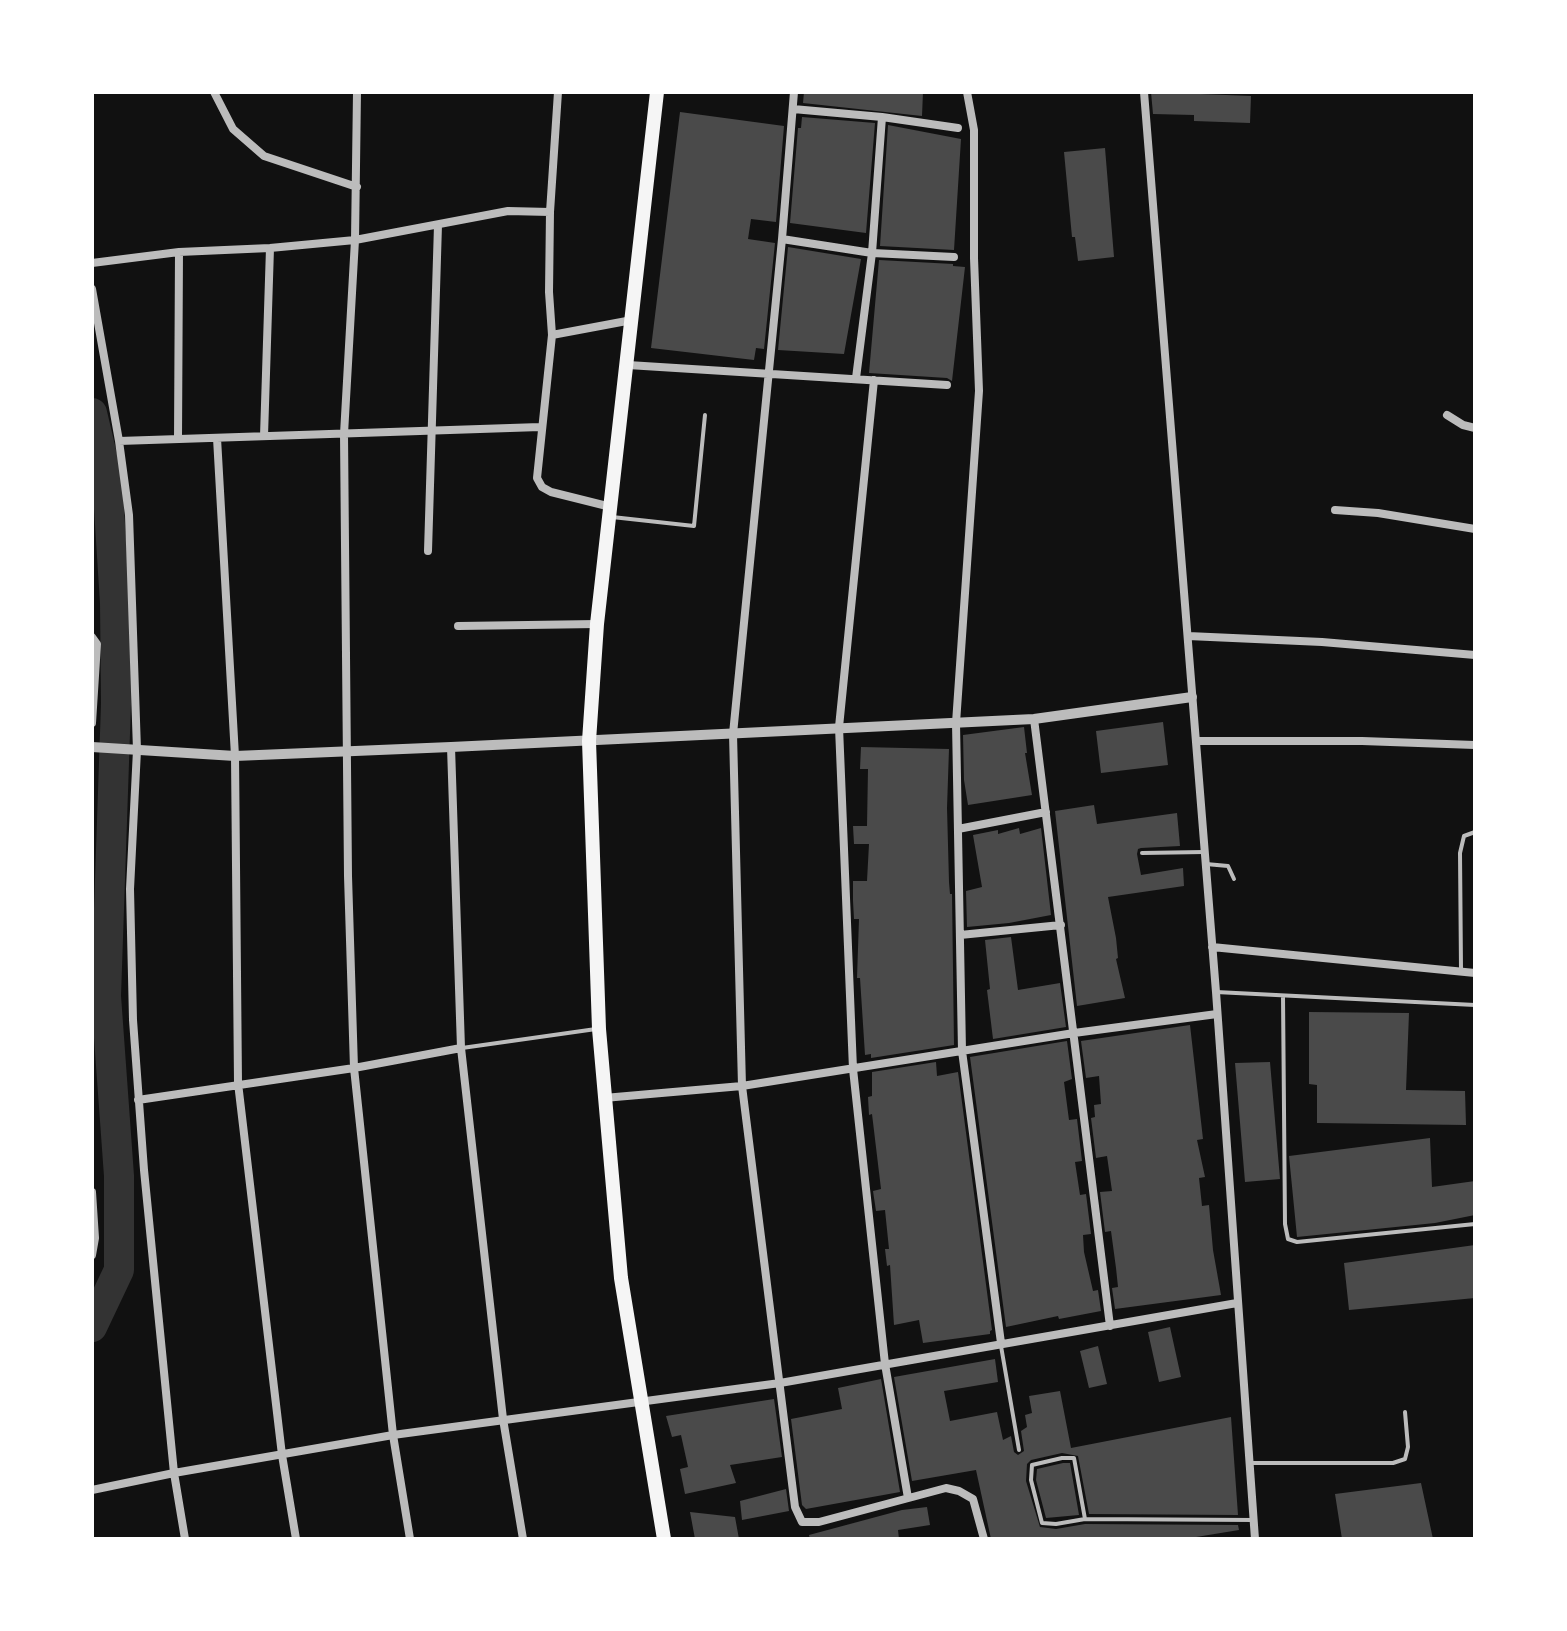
<!DOCTYPE html>
<style>
body{margin:0}
#map{position:relative;width:1567px;height:1631px;overflow:hidden;background:#111;font-family:"IBM Plex Sans",sans-serif}
canvas{display:block}
.frame{position:absolute;inset:0;border:94px solid #fff;pointer-events:none}
</style>
<div id="map">
<canvas width="1567" height="1631"></canvas>
<div class="frame"></div>
</div>
<script>
const c = document.querySelector('canvas').getContext('2d');
c.lineJoin = 'round';
function strokePath(path, color, width, dash) { c.strokeStyle = color; c.lineWidth = width; c.lineCap = dash ? 'butt' : 'round'; c.setLineDash(dash || []); c.stroke(path); }
function fill(path, color) { c.fillStyle = color; c.fill(path, 'evenodd'); }
const river = new Path2D(`
 M 92,413 L 107,477 L 115,603 L 116,704 L 106,996 L 119,1176 L 119,1270 L 92,1327`);
const building = new Path2D(`
 M 804,92 L 923,92 L 922,116 L 803,103 Z
 M 1151,92 L 1251,96 L 1250,123 L 1194,121 L 1194,115 L 1153,114 Z
 M 680,112 L 784,126 L 776,222 L 751,219 L 748,239 L 775,243 L 764,349 L 756,348 L 754,360 L 651,348 Z
 M 802,117 L 875,123 L 866,233 L 790,223 L 798,128 L 801,128 Z
 M 888,125 L 961,139 L 954,250 L 880,246 Z
 M 1105,148 L 1114,257 L 1078,261 L 1075,237 L 1072,237 L 1064,152 Z
 M 788,247 L 861,259 L 844,354 L 778,350 Z
 M 879,260 L 953,264 L 953,266 L 965,267 L 952,381 L 947,378 L 869,373 Z
 M 1163,722 L 1168,765 L 1101,773 L 1096,731 Z
 M 1024,727 L 1027,753 L 1025,753 L 1032,795 L 968,805 L 964,780 L 963,735 Z
 M 861,747 L 949,749 L 947,808 L 949,882 L 950,894 L 952,894 L 954,1045 L 871,1058 L 871,1054 L 865,1055 L 860,978 L 857,978 L 859,919 L 854,919 L 853,901 L 853,881 L 867,881 L 869,844 L 854,844 L 853,826 L 867,826 L 868,769 L 860,769 Z
 M 1094,805 L 1097,824 L 1177,813 L 1180,846 L 1141,848 L 1138,849 L 1137,854 L 1141,875 L 1183,868 L 1184,886 L 1108,897 L 1116,938 L 1118,958 L 1116,959 L 1125,998 L 1077,1006 L 1055,811 Z
 M 1019,828 L 1020,834 L 1041,828 L 1051,915 L 1009,923 L 967,927 L 966,891 L 982,887 L 973,835 L 998,830 L 998,834 Z
 M 1011,937 L 1018,990 L 1060,983 L 1066,1027 L 993,1039 L 987,990 L 990,989 L 985,940 Z
 M 1309,1012 L 1409,1013 L 1406,1090 L 1465,1091 L 1466,1125 L 1317,1123 L 1317,1085 L 1309,1084 Z
 M 1190,1025 L 1203,1139 L 1197,1140 L 1205,1177 L 1199,1178 L 1202,1206 L 1209,1205 L 1213,1250 L 1221,1295 L 1115,1309 L 1112,1288 L 1118,1287 L 1116,1268 L 1111,1231 L 1105,1232 L 1100,1192 L 1112,1191 L 1107,1156 L 1096,1158 L 1091,1118 L 1095,1117 L 1094,1105 L 1101,1104 L 1099,1076 L 1086,1078 L 1081,1041 Z
 M 1067,1041 L 1072,1079 L 1064,1082 L 1069,1120 L 1077,1119 L 1082,1161 L 1075,1162 L 1080,1195 L 1086,1194 L 1091,1234 L 1083,1235 L 1084,1252 L 1093,1291 L 1098,1290 L 1101,1311 L 1059,1319 L 1058,1316 L 1006,1327 L 970,1057 Z
 M 936,1062 L 937,1076 L 958,1072 L 992,1330 L 990,1331 L 990,1334 L 923,1343 L 919,1320 L 894,1325 L 890,1265 L 887,1266 L 885,1249 L 889,1249 L 885,1210 L 876,1211 L 873,1191 L 881,1189 L 872,1114 L 869,1115 L 868,1097 L 872,1096 L 872,1072 Z
 M 1270,1062 L 1280,1179 L 1245,1182 L 1235,1063 Z
 M 1430,1138 L 1432,1187 L 1475,1181 L 1475,1215 L 1435,1223 L 1297,1237 L 1289,1156 Z
 M 1475,1245 L 1475,1298 L 1349,1310 L 1344,1263 Z
 M 1170,1327 L 1181,1377 L 1159,1382 L 1148,1332 Z
 M 1098,1346 L 1107,1384 L 1089,1388 L 1080,1351 Z
 M 995,1359 L 998,1382 L 944,1391 L 950,1421 L 997,1412 L 1003,1440 L 1011,1436 L 1014,1452 L 1018,1455 L 1024,1451 L 1021,1431 L 1027,1427 L 1025,1415 L 1032,1413 L 1029,1396 L 1060,1391 L 1071,1448 L 1231,1417 L 1238,1515 L 1089,1514 L 1078,1456 L 1062,1453 L 1031,1460 L 1027,1464 L 1026,1481 L 1040,1527 L 1056,1529 L 1085,1524 L 1238,1525 L 1239,1530 L 1184,1539 L 991,1539 L 976,1470 L 912,1481 L 894,1377 Z
 M 881,1379 L 900,1492 L 806,1509 L 802,1505 L 791,1419 L 842,1409 L 838,1388 Z
 M 774,1399 L 782,1457 L 730,1465 L 736,1483 L 685,1494 L 680,1469 L 688,1467 L 681,1435 L 672,1437 L 666,1416 Z
 M 1063,1463 L 1070,1463 L 1079,1515 L 1046,1518 L 1036,1480 L 1037,1469 Z
 M 1421,1483 L 1433,1539 L 1342,1539 L 1335,1494 Z
 M 786,1489 L 789,1511 L 742,1520 L 740,1501 Z
 M 927,1507 L 930,1525 L 898,1530 L 899,1539 L 810,1539 L 809,1535 L 902,1510 Z
 M 690,1512 L 735,1517 L 739,1539 L 695,1539 Z`);
const service = new Path2D(`
 M 612,517 L 694,526 L 705,415
 M 1142,853 L 1204,852
 M 1206,864 L 1228,866 L 1234,879
 M 1461,969 L 1460,853 L 1464,836 L 1475,832
 M 1216,992 L 1475,1005
 M 1283,996 L 1285,1224 L 1288,1239 L 1297,1242 L 1475,1224
 M 462,1048 L 596,1029
 M 1001,1346 L 1019,1450
 M 1251,1463 L 1393,1463 L 1405,1459 L 1408,1447 L 1405,1412
 M 1085,1519 L 1074,1458 L 1062,1458 L 1032,1465 L 1031,1480 L 1042,1523 L 1056,1524 L 1085,1519 L 1254,1520`);
const minor = new Path2D(`
 M 214,92 L 233,129 L 264,156 L 357,187
 M 357,92 L 355,240 L 344,434 L 348,876 L 354,1068 L 393,1435 L 410,1539
 M 558,92 L 550,212 L 549,292 L 552,335 L 537,478 L 542,487 L 551,492 L 611,507
 M 794,92 L 782,239 L 733,734 L 742,1086 L 795,1507 L 802,1522 L 819,1522 L 946,1488 L 959,1491 L 973,1499 L 984,1539
 M 967,92 L 974,130 L 974,258 L 979,391 L 956,723 L 962,1051 L 1001,1343
 M 1144,92 L 1216,992 L 1255,1539
 M 793,109 L 882,117 L 958,128
 M 782,239 L 872,253 L 954,257
 M 92,263 L 179,252 L 270,248 L 355,240 L 508,211 L 550,212
 M 92,289 L 119,441 L 129,515 L 137,750 L 130,889 L 133,1020 L 144,1170 L 174,1473 L 185,1539
 M 552,335 L 632,320
 M 628,365 L 947,385
 M 856,378 L 872,253 L 882,117
 M 874,380 L 839,727 L 853,1069 L 885,1364 L 908,1498
 M 1447,415 L 1463,425 L 1475,428
 M 264,436 L 270,248
 M 217,438 L 235,756 L 238,1083 L 282,1455 L 296,1539
 M 178,439 L 179,252
 M 119,441 L 540,427
 M 1335,510 L 1378,513 L 1475,529
 M 428,551 L 438,225
 M 458,626 L 597,624
 M 1188,636 L 1322,642 L 1475,655
 M 92,637 L 97,644 L 92,723
 M 1034,719 L 1110,1326
 M 1196,741 L 1362,741 L 1475,745
 M 451,747 L 461,1048 L 503,1419 L 523,1539
 M 958,829 L 1046,812
 M 960,935 L 1061,925
 M 1212,947 L 1475,973
 M 604,1098 L 742,1086 L 1074,1033 L 1217,1014
 M 138,1100 L 354,1068 L 461,1048
 M 92,1192 L 95,1238 L 92,1255
 M 92,1490 L 174,1473 L 393,1435 L 780,1383 L 1237,1303`);
const tertiary = new Path2D(`
 M 92,747 L 235,756 L 451,747 L 1034,719 L 1192,697`);
const primary = new Path2D(`
 M 657,92 L 597,624 L 589,741 L 599,1029 L 621,1278 L 664,1539`);
strokePath(river, '#333', 30);
fill(building, '#4a4a4a');
strokePath(service, '#bcbcbc', 4);
strokePath(minor, '#bcbcbc', 8);
strokePath(tertiary, '#bcbcbc', 10);
strokePath(primary, '#f5f5f5', 14);
</script>
